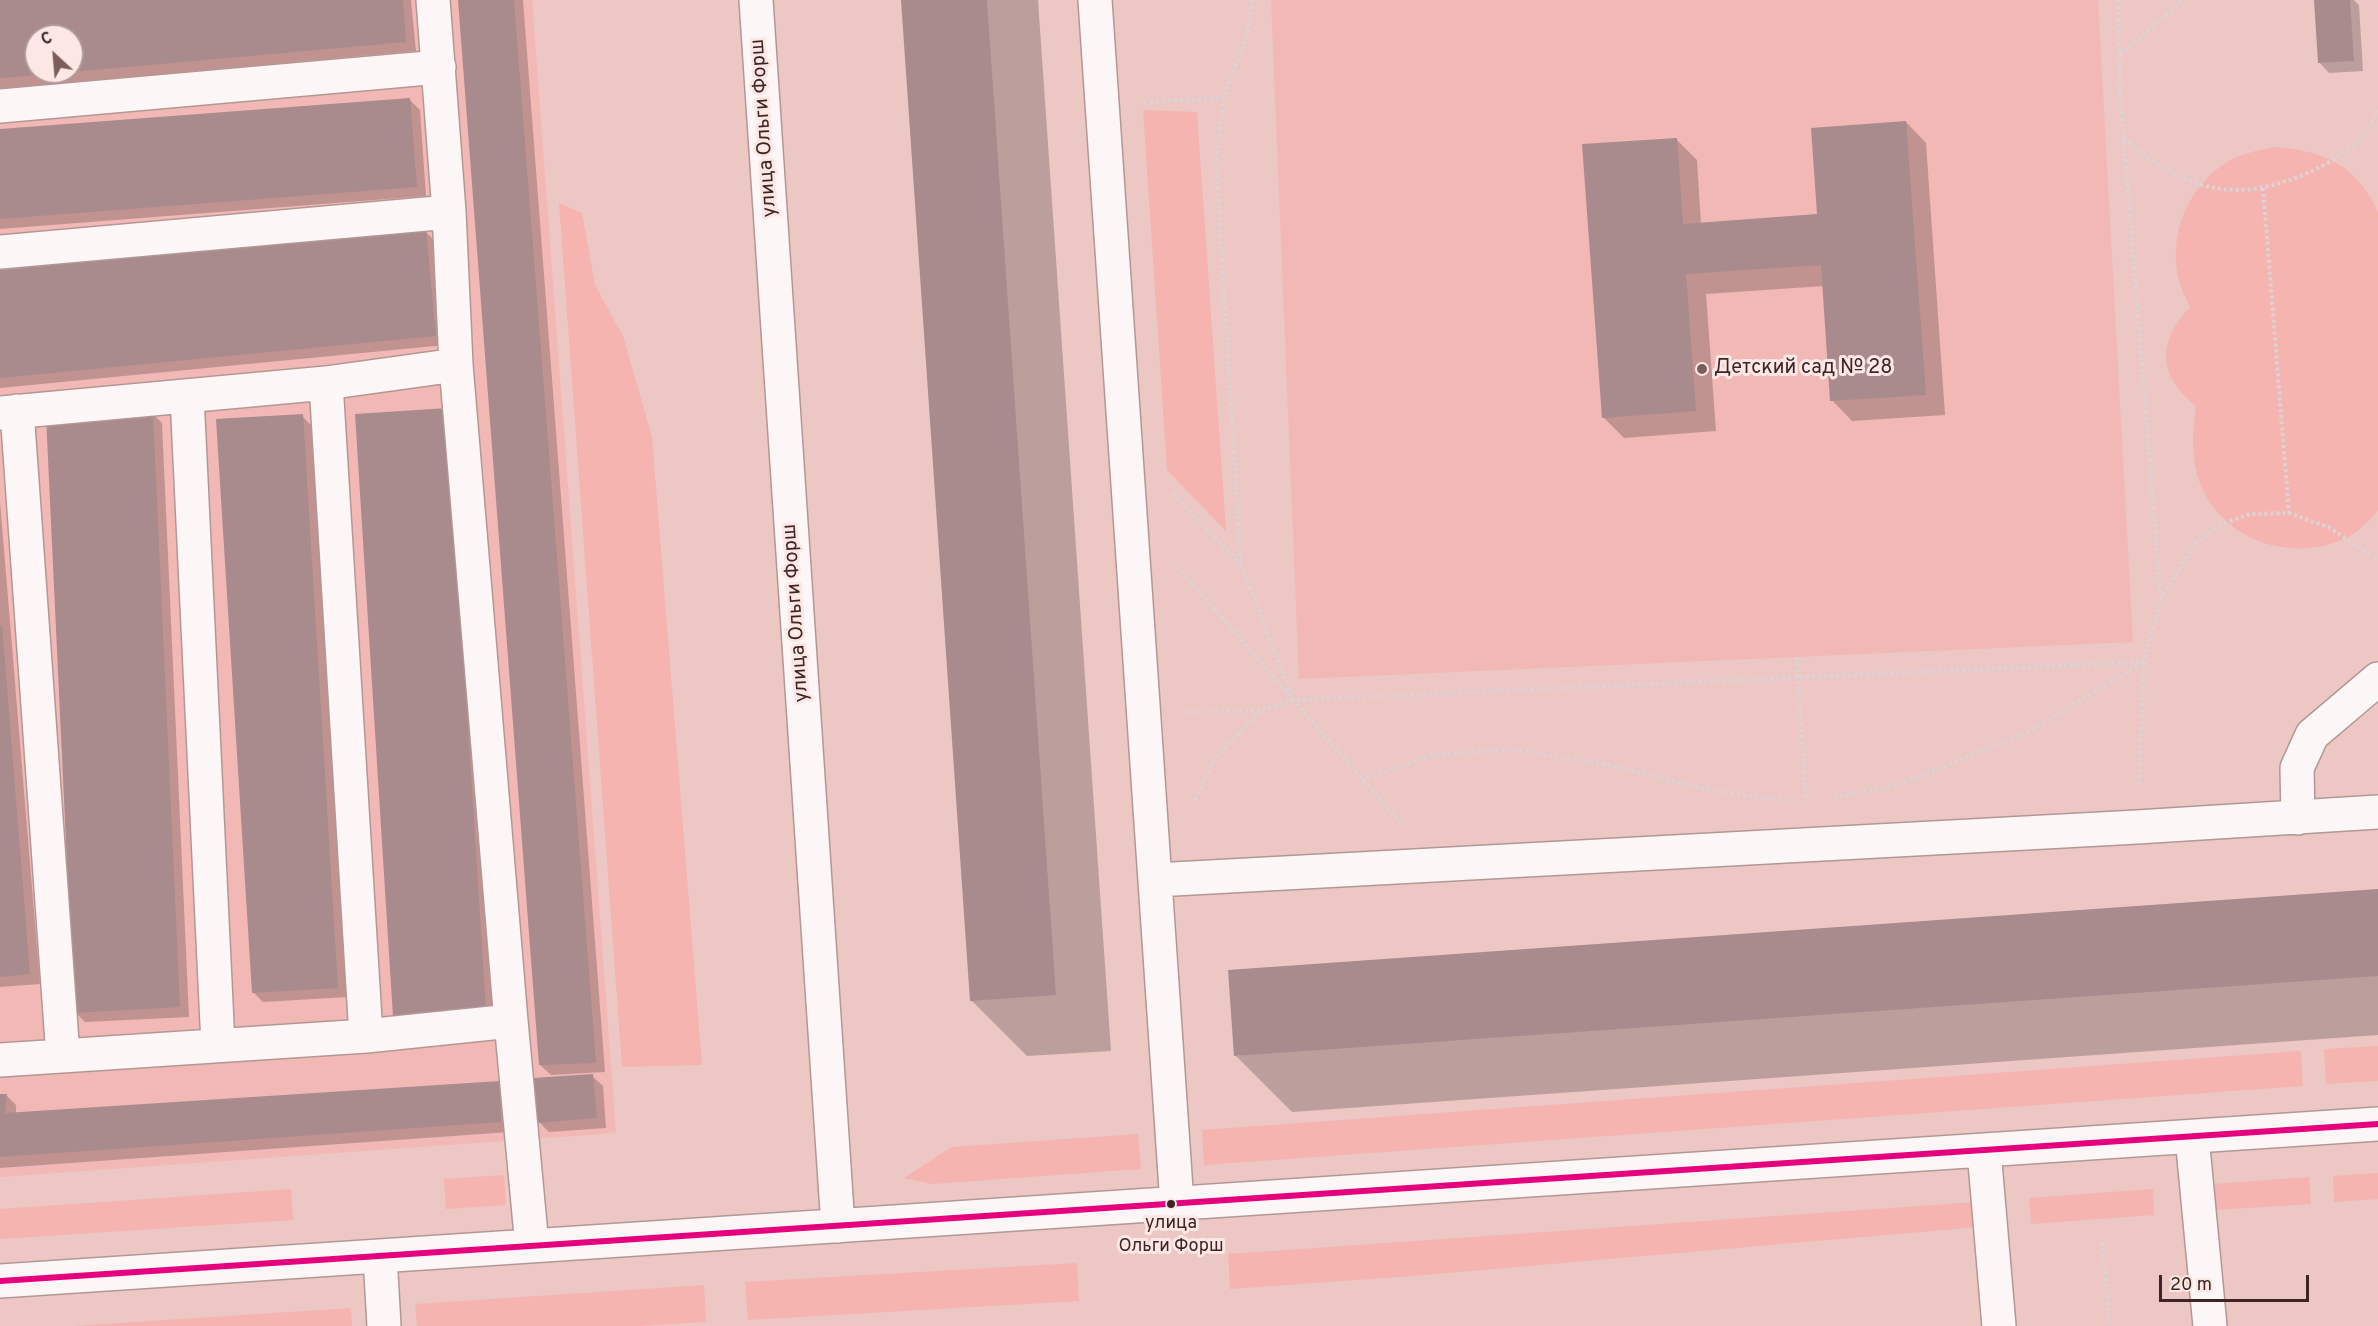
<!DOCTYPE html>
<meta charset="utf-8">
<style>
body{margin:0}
#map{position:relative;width:2378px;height:1326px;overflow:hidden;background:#ecc7c4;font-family:Overpass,sans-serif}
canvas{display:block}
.north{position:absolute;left:24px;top:24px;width:60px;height:60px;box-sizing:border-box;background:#fde7e5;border:2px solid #b19997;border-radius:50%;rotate:334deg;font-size:16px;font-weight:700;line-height:24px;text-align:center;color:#3e2523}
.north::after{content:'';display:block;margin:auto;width:21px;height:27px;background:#7b5e5b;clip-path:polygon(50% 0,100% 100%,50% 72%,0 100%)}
.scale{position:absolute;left:2159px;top:1275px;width:150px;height:27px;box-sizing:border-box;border:3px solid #3e2523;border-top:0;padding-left:8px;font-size:18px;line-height:21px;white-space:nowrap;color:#3e2523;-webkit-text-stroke:4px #fde7e5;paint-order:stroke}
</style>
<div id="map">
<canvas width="2378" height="1326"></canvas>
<div class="north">С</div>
<div class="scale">20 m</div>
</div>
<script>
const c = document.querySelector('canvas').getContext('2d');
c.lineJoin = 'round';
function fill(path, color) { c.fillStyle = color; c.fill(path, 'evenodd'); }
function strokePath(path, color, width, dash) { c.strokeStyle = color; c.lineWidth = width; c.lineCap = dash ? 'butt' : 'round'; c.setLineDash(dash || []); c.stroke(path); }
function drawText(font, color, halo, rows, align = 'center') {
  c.font = font + ' Overpass,sans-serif'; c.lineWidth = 6; c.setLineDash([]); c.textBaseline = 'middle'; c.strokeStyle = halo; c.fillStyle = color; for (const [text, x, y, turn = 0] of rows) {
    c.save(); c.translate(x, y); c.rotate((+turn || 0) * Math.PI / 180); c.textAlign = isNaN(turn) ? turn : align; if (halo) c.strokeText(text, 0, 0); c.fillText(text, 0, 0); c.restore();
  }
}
const built = new Path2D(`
 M 0,0 L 532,0 L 616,1133 L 0,1177 ZM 36,36 L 72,36 L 72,72 L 36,72 Z
 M 1271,0 L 2098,0 L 2133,642 L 1299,679 Z`);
const green = new Path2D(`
 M 1143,110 L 1197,112 L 1226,531 L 1167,470 Z
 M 2276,147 C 2324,151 2357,165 2378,212 L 2378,511 C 2369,521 2359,532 2346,538 C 2287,566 2211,536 2196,470 C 2191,446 2193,429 2196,406 C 2157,375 2157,343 2190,307 C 2186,298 2181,290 2179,281 C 2168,237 2186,190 2224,164 C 2239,154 2258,150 2276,147 Z
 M 559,203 L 582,213 L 595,285 L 623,336 L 652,437 L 702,1065 L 622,1067 Z
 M 2378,1046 L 2378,1081 L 2326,1084 L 2324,1049 Z
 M 2301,1051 L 2303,1086 L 1204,1165 L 1202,1130 Z
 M 1138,1134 L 1141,1169 L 932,1184 L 904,1178 L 951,1147 Z
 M 2378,1173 L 2378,1199 L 2334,1202 L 2333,1176 Z
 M 504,1175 L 506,1205 L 446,1209 L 444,1179 Z
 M 2309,1177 L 2311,1204 L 2214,1210 L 2213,1184 Z
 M 291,1189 L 293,1220 L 0,1239 L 0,1209 Z
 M 2153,1189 L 2154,1215 L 2031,1224 L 2029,1198 Z
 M 1977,1202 L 1979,1227 L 1413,1276 L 1230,1289 L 1228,1254 Z
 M 1077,1263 L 1079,1301 L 748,1320 L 745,1282 Z
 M 704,1285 L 706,1322 L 637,1326 L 417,1326 L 415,1304 Z
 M 351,1308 L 352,1326 L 73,1326 Z`);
const shadow = new Path2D(`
 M 0,0 L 411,0 L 416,51 L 0,89 ZM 36,36 L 72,36 L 72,72 L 36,72 Z
 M 459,0 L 523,0 L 605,1072 L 551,1075 L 540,1065 Z
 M 902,0 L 1038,0 L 1111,1051 L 1027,1056 L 971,1000 Z
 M 2316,0 L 2354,0 L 2359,5 L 2363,71 L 2329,73 L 2319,62 Z
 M 410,100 L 420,110 L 426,196 L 0,229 L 0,131 Z
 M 1906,122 L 1926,143 L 1945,415 L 1852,421 L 1832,400 L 1824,286 L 1706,294 L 1716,431 L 1624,438 L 1603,417 L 1676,139 L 1697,160 L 1701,224 L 1819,216 Z
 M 425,231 L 435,241 L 445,345 L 0,388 L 0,271 Z
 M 448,409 L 496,1020 L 405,1026 Z
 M 152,413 L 162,423 L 189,1017 L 85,1022 L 75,1012 Z
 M 302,416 L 312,426 L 348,997 L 263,1002 L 253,992 Z
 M 0,501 L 40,984 L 0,987 Z
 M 2378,891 L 2378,1035 L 1292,1112 L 1236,1056 Z
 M 592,1076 L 603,1086 L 606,1128 L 549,1132 L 539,1122 Z
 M 499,1082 L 509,1092 L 510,1132 L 0,1168 L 0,1096 L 6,1095 L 16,1105 L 16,1114 Z`);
const building = new Path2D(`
 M 0,0 L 403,0 L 406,42 L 72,72 L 72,36 L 36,36 L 36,72 L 51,74 L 0,78 Z
 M 458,0 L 514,0 L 596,1063 L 539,1065 Z
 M 901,0 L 987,0 L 1056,995 L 970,1001 Z
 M 2314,0 L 2350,0 L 2354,61 L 2318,63 Z
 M 410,98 L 417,187 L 0,219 L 0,129 Z
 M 1906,121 L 1926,395 L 1830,401 L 1821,265 L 1686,274 L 1696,411 L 1602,418 L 1582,144 L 1677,138 L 1683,224 L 1817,214 L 1811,128 Z
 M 426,229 L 436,336 L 0,378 L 0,270 Z
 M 448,408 L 486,1010 L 393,1017 L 355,414 Z
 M 153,412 L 180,1007 L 74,1013 L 46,416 Z
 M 303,414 L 338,988 L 252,993 L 216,419 Z
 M 2,625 L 30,974 L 0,977 L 0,626 Z
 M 2378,889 L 2378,976 L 1234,1056 L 1228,970 Z
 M 593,1074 L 597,1118 L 537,1123 L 533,1078 Z
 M 500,1081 L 501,1122 L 0,1157 L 0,1094 L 7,1094 L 5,1113 Z`);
const path = new Path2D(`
 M 1252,0 L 1248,31 L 1224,98 L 1216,162 L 1241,564 L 1293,700 L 1402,824
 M 2118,0 L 2120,55
 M 1144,102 L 1224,98
 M 2124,138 C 2185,192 2236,205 2312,171 C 2340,158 2365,140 2378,111
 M 2263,188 L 2289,513
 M 1173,493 L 1240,564
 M 1178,567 L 1291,697
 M 2161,599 L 2120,94 L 2120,55 L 2184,0
 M 1797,657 L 1806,802
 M 1185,712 L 1262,710
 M 1362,780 L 1433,755 L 1511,749 L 1609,765 L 1714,791 L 1785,800
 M 2139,784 L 2144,662 L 2161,599 L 2195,543 L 2222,524 L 2251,514 L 2289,513 L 2330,528 L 2378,560
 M 1834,797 L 1898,785 L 2026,733 L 2144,662
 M 1195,800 L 1215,758 L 1262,710 L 1293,700 L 2144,662
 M 2102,1242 L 2110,1326`);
const minor = new Path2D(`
 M 433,0 L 449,212 L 456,365 L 511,1021 L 532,1246
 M 756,0 L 838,1226
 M 1095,0 L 1177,1204
 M 0,106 L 439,67
 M 0,252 L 449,212
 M 326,383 L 366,1036
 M 187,396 L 218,1045
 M 17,411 L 63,1056
 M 0,413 L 326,383 L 456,365
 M 2298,818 L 2297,768 L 2312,735 L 2378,679
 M 1155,880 L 2137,827 L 2378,812
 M 0,1060 L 366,1036 L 511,1021
 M 2192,1137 L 2210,1326
 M 1984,1151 L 1999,1326
 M 380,1256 L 384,1326
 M 0,1281 L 2378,1124`);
const bus1 = new Path2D(`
 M 0,1281 L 2378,1124`);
const markers = [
 [1702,369,6,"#7b5e5b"],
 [1171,1204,5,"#3e2523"]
];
const busNames = [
 ["улица",1171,1224],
 ["Ольги Форш",1171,1247]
];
const streetNames = [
 ["улица Ольги Форш",765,128,-94],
 ["улица Ольги Форш",797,613,-94]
];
const poiNames = [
 ["Детский сад № 28",1714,369]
];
fill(built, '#f2b8b5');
fill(green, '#f5b4b0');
fill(shadow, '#0003');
fill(building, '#a98a8d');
strokePath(minor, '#b39795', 36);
strokePath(path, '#ded2d2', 4, [3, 3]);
strokePath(minor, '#fcf7f6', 33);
strokePath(bus1, '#e5007d', 6);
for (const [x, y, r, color] of markers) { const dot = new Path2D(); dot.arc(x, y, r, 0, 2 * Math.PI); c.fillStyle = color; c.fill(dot); strokePath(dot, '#fde7e5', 2); }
drawText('18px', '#3e2523', '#fde7e5', busNames);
drawText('20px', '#3e2523', '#fde7e5', streetNames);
drawText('20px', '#3e2523', '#fde7e5', poiNames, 'left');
</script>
